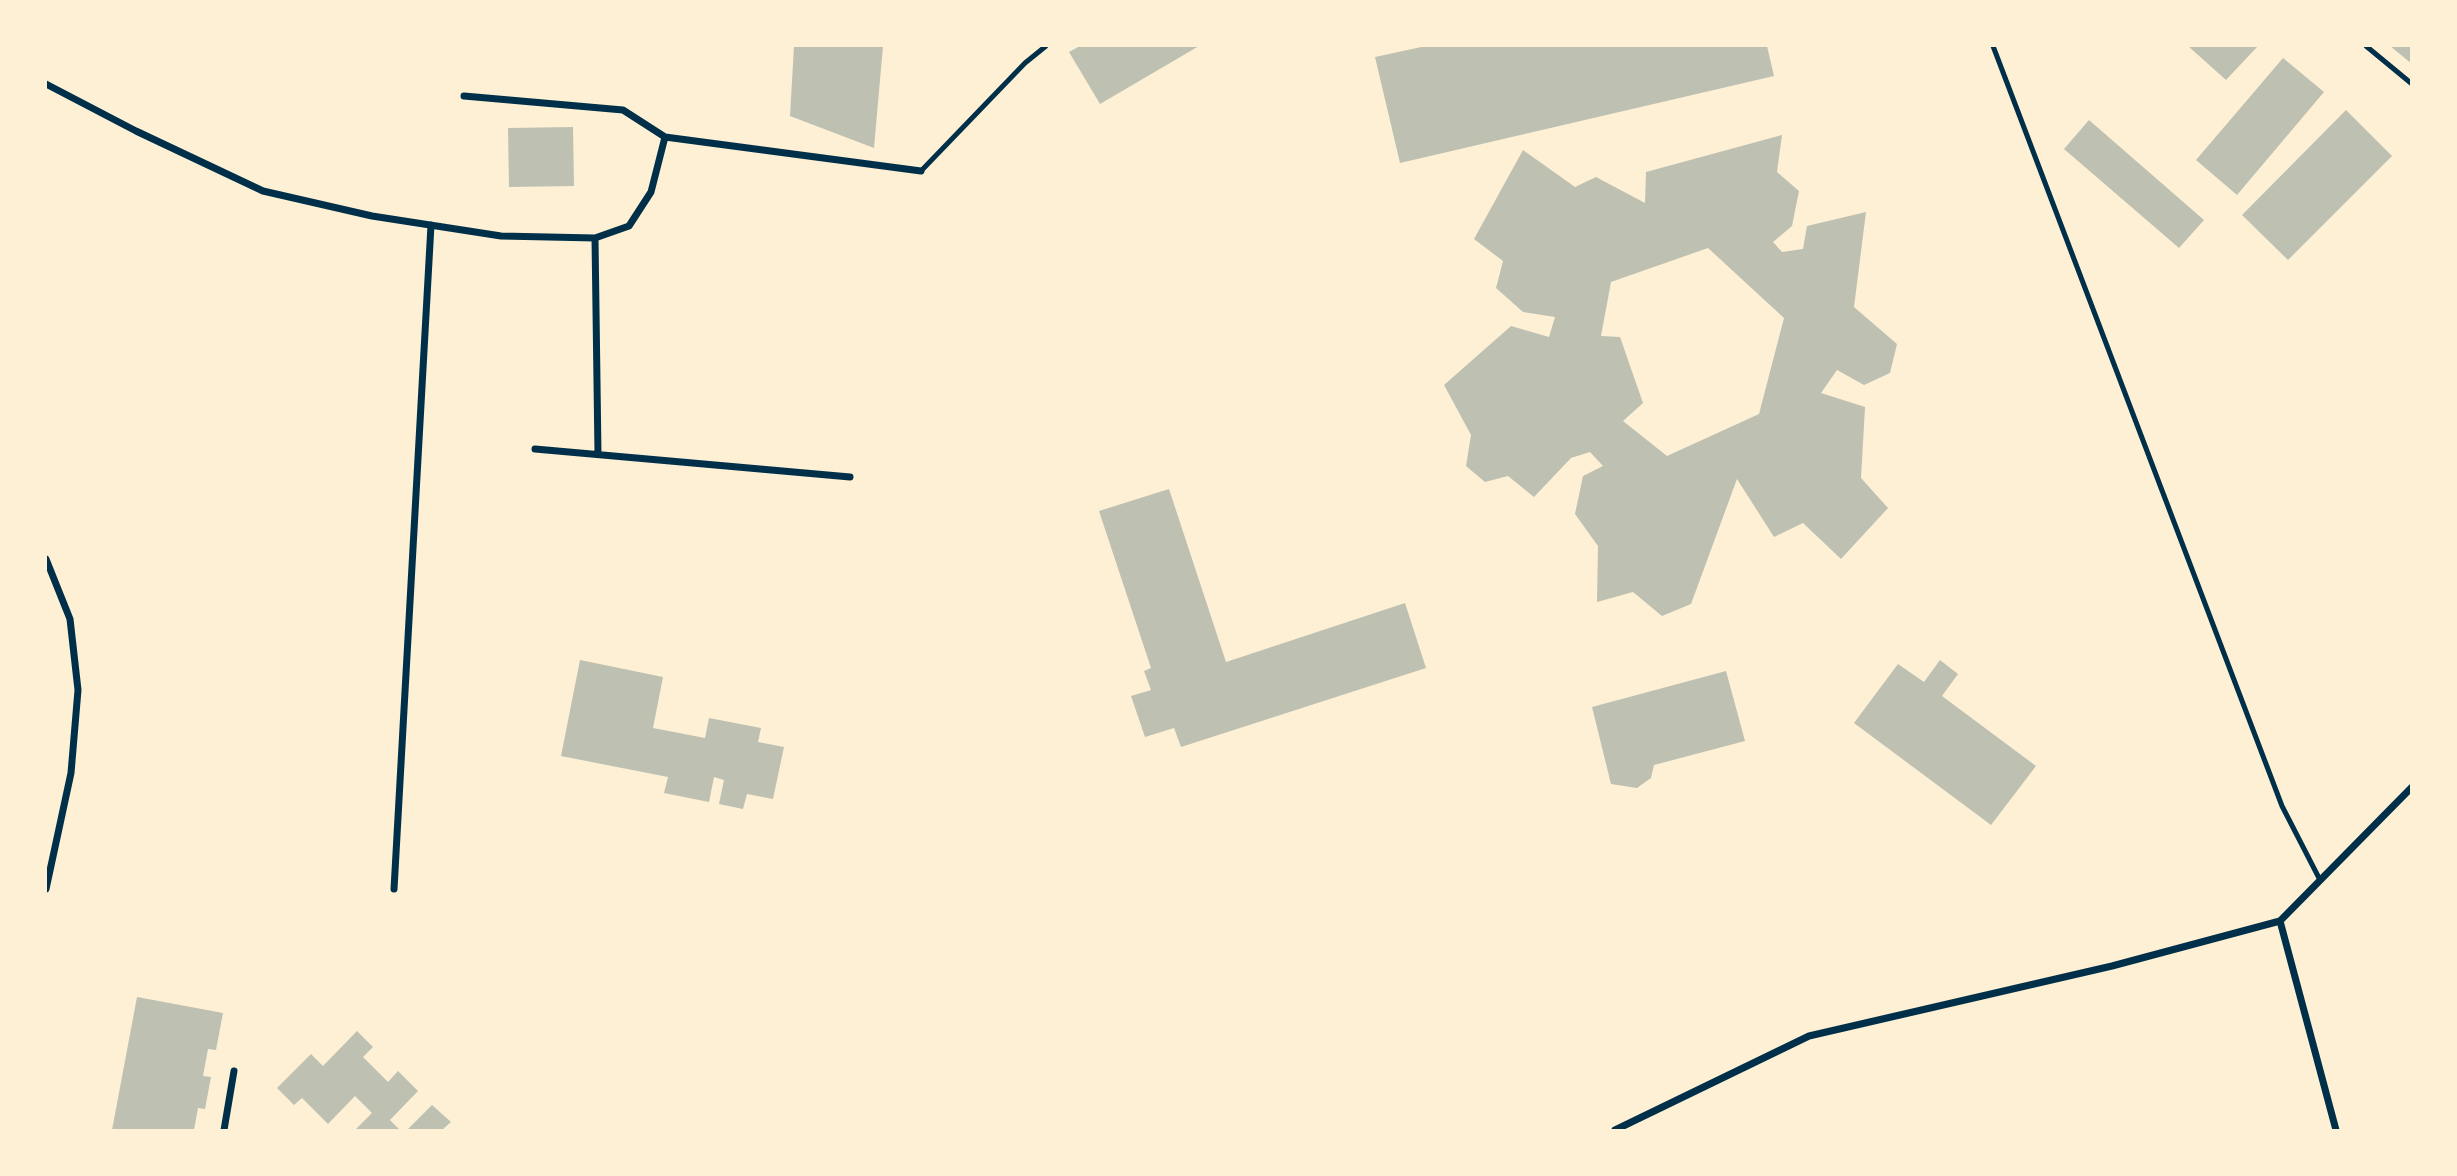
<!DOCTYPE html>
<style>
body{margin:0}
#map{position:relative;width:2457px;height:1176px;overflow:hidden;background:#fdf0d5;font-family:"Sofia Sans Condensed",sans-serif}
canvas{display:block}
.frame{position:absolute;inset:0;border:47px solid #fdf0d5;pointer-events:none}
</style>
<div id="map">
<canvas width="2457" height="1176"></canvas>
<div class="frame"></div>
</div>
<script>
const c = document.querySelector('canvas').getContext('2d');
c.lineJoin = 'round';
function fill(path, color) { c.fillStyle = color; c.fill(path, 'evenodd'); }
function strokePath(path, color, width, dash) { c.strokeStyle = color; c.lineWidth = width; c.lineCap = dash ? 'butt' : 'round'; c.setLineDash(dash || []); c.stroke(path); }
const building = new Path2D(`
 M 794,46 L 883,46 L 874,148 L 790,116 Z
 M 1080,46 L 1199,46 L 1100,104 L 1069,52 Z
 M 1426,46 L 1767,46 L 1774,76 L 1400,163 L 1375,57 Z
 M 2188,46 L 2258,46 L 2226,80 Z
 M 2390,46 L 2412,46 L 2412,64 Z
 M 2283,58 L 2324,92 L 2237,195 L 2196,160 Z
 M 2346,110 L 2392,156 L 2288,260 L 2242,215 Z
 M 2089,120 L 2204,220 L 2179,248 L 2064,149 Z
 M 573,127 L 574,186 L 509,187 L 508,128 Z
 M 1782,135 L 1777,172 L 1799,191 L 1792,226 L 1773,242 L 1782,252 L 1803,249 L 1807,226 L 1866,212 L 1854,307 L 1897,344 L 1890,373 L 1864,385 L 1837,370 L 1821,393 L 1865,407 L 1861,478 L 1888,508 L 1841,559 L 1803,523 L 1774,537 L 1737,479 L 1691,604 L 1662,616 L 1633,592 L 1597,602 L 1598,546 L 1575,514 L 1583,476 L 1603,466 L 1590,452 L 1571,458 L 1534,497 L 1508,476 L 1485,482 L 1466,466 L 1471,435 L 1444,385 L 1511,326 L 1549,337 L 1555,317 L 1523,312 L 1496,288 L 1503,261 L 1474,239 L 1523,150 L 1575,187 L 1596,177 L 1645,203 L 1646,172 ZM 1708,248 L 1784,318 L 1759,414 L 1667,456 L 1623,421 L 1643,403 L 1620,337 L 1601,336 L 1611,282 Z
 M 1169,489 L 1226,662 L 1405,603 L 1426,668 L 1181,747 L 1174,728 L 1145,737 L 1131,696 L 1151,690 L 1144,671 L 1151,668 L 1099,511 Z
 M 580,660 L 663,677 L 653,728 L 705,738 L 709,718 L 761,728 L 758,742 L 784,747 L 773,799 L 747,794 L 743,809 L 719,804 L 724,780 L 714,777 L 709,802 L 664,793 L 668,777 L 561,756 Z
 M 1940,660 L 1958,674 L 1942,696 L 2036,766 L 1991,825 L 1854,723 L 1898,664 L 1924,682 Z
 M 1726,671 L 1745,741 L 1654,765 L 1651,778 L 1637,788 L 1611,784 L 1592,707 Z
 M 137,997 L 223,1013 L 216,1050 L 208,1049 L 203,1076 L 211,1077 L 205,1109 L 198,1108 L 194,1130 L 112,1130 Z
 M 357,1031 L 373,1047 L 363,1057 L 388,1082 L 398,1071 L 418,1091 L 390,1120 L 400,1130 L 355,1130 L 372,1113 L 355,1096 L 328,1124 L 302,1098 L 294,1105 L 277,1088 L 311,1054 L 323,1066 Z
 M 432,1105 L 451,1122 L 442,1130 L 407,1130 Z`);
const service = new Path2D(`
 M 1993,46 L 2282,806 L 2320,880
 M 2366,46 L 2412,84
 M 921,171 L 1025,63 L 1046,46`);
const minor = new Path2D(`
 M 46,84 L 136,131 L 263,191 L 372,216 L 501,236 L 595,238 L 629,226 L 651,192 L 665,137
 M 464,96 L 623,110 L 665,137 L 921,171
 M 595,238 L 598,454
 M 535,449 L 850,477
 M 46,559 L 70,619 L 78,690 L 71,773 L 46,889
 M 394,889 L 431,225
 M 2280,921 L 2336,1130
 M 224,1130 L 234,1071
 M 1615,1130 L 1809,1036 L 2112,966 L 2280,921 L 2412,787`);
fill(building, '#bec0b2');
strokePath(service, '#003049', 5);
strokePath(minor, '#003049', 7);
</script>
